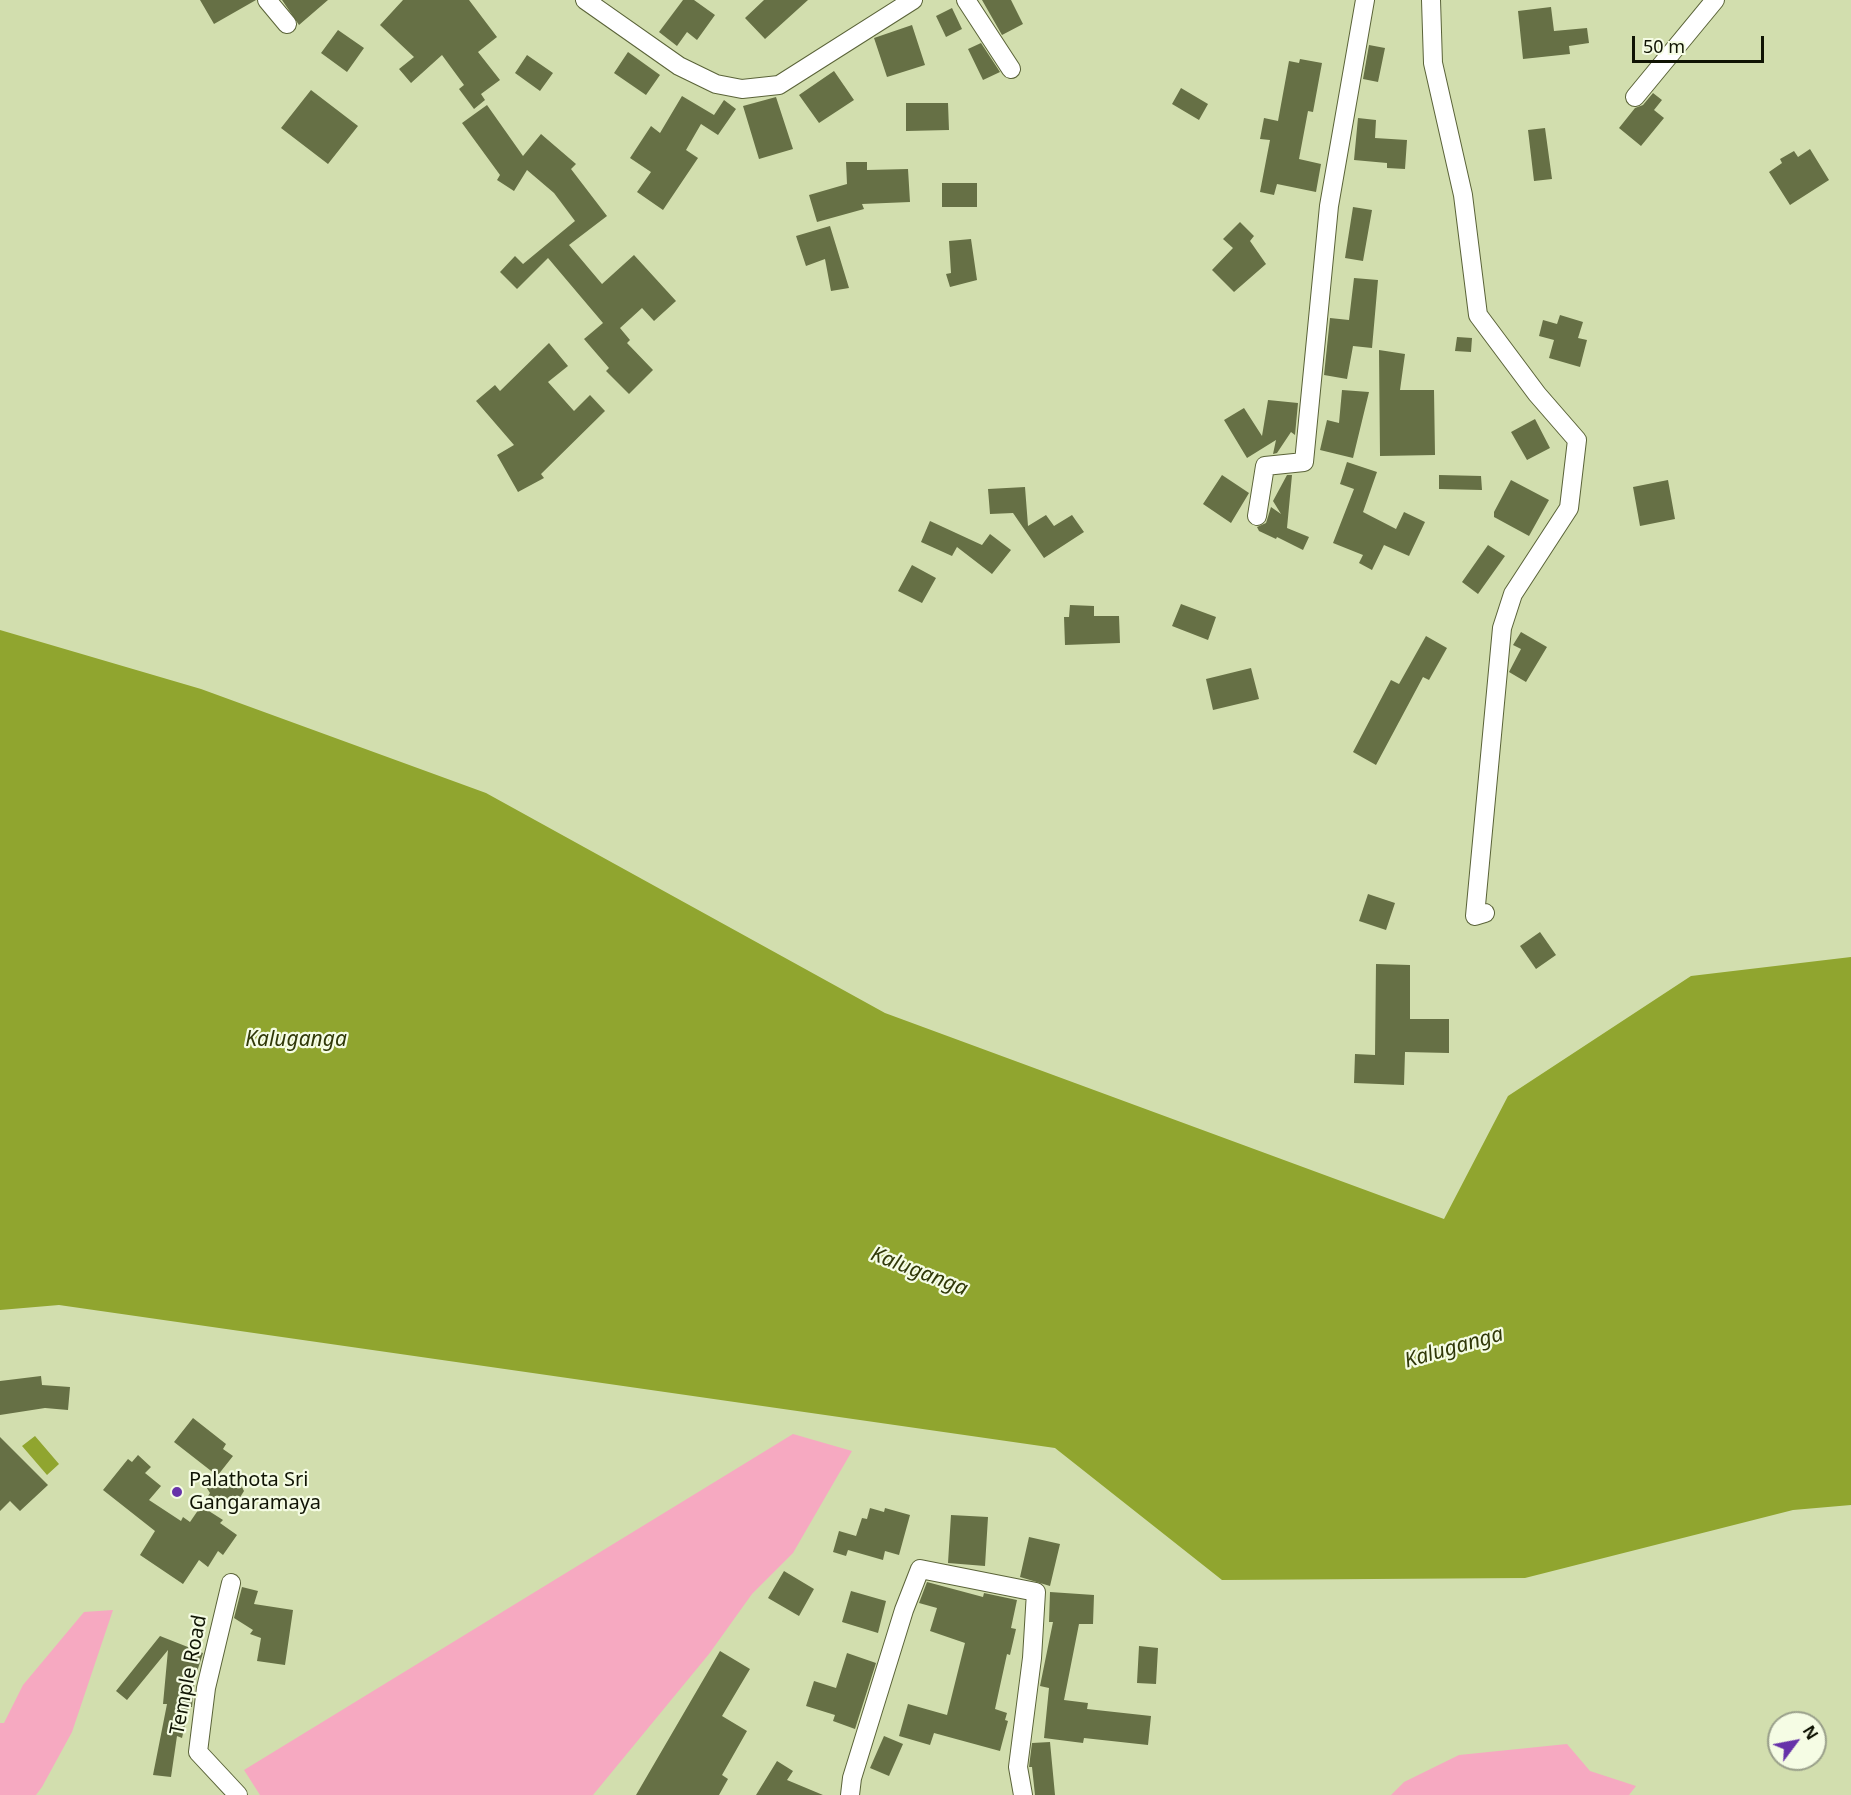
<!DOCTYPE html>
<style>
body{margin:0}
#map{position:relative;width:1851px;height:1795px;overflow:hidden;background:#d2deae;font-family:"Noto Sans",sans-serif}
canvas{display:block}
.north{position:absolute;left:1767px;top:1711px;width:60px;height:60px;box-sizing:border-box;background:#f5fce4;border:2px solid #999f8a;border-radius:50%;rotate:58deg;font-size:16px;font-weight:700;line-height:24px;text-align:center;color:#101404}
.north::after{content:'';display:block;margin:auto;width:21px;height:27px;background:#6732a9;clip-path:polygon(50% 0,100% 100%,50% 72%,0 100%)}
.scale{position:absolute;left:1632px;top:36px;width:132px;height:27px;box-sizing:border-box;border:3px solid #101404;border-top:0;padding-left:8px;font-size:18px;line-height:21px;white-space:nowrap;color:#101404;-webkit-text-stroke:4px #f5fce4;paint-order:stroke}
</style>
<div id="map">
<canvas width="1851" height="1795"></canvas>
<div class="north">N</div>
<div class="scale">50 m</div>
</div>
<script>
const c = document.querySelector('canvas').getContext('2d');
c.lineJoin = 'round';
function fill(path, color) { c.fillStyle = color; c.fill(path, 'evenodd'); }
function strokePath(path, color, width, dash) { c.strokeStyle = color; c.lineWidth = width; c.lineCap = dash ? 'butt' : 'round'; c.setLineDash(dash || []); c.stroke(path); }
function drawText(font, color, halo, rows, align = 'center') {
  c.font = font + ' "Noto Sans",sans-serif'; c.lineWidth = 4.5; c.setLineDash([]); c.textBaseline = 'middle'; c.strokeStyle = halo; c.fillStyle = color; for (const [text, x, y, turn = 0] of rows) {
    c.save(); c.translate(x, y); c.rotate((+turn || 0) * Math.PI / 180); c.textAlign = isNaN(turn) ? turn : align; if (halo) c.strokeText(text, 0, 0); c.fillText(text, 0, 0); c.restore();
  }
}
const green = new Path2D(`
 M 793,1434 L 852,1451 L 793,1553 L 752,1594 L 709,1654 L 593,1795 L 260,1795 L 244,1770 Z
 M 113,1610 L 72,1732 L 42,1787 L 36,1795 L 0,1795 L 0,1723 L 4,1723 L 23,1685 L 84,1612 Z
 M 1567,1744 L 1590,1771 L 1636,1786 L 1629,1795 L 1391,1795 L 1404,1782 L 1459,1755 Z`);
const water = new Path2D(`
 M 0,630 L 201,689 L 486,793 L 885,1013 L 1444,1219 L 1508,1096 L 1691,976 L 1851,957 L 1851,1505 L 1793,1510 L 1525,1578 L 1222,1580 L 1055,1448 L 59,1305 L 0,1310 Z
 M 35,1436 L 59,1464 L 47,1475 L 22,1446 Z`);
const building = new Path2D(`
 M 200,0 L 256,0 L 214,24 Z
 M 282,0 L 328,0 L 299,25 Z
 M 403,0 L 469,0 L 497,37 L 478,52 L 500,80 L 481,94 L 485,100 L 474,109 L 459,89 L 464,85 L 442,55 L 411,83 L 399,69 L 414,57 L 380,25 Z
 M 683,0 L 694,0 L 715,15 L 697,40 L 687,32 L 677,46 L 659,32 Z
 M 764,0 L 808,0 L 765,39 L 745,18 Z
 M 982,0 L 1011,0 L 1023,24 L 1002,35 Z
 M 1551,7 L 1554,31 L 1587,28 L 1589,43 L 1569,46 L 1570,54 L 1523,59 L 1518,11 Z
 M 952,8 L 962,29 L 946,37 L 936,16 Z
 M 912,25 L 925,65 L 887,77 L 874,38 Z
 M 338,30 L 364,48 L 347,72 L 321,53 Z
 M 981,43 L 1000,72 L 983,80 L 968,49 Z
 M 1369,45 L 1385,48 L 1378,82 L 1363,79 Z
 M 628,52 L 660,75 L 646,95 L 614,73 Z
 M 527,55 L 553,73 L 540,91 L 515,73 Z
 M 1300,59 L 1322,63 L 1313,112 L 1308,111 L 1299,159 L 1321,164 L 1316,192 L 1277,184 L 1274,195 L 1260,192 L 1270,140 L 1260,139 L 1264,118 L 1278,121 L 1289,61 L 1299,63 Z
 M 834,71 L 854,100 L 819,123 L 799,95 Z
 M 1181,88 L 1208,104 L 1199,120 L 1172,104 Z
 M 311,90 L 358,126 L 328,164 L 281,128 Z
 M 1653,93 L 1662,100 L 1654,110 L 1664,118 L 1641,146 L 1619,128 L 1635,108 L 1643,105 Z
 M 682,96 L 714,115 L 724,100 L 736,109 L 718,135 L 701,124 L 686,150 L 698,158 L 663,210 L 637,192 L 651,172 L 630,158 L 651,126 L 660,133 Z
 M 776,97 L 793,149 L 759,159 L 743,106 Z
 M 906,103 L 948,103 L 949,130 L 906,131 Z
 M 487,105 L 523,156 L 541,134 L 576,164 L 571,169 L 607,216 L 569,245 L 602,284 L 634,255 L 676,301 L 654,321 L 642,308 L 620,328 L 630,340 L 627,343 L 653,370 L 629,394 L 606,371 L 609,368 L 584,339 L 603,323 L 548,258 L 517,289 L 500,272 L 515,256 L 523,264 L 575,221 L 554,193 L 527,170 L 514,191 L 497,180 L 500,175 L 462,123 Z
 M 1358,118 L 1376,120 L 1375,138 L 1407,140 L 1405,169 L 1387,168 L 1387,163 L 1354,160 Z
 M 1545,128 L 1552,179 L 1534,181 L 1528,130 Z
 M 1810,149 L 1829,180 L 1790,205 L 1769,172 L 1782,163 L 1780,159 L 1794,151 L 1798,157 Z
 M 846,162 L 867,162 L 867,170 L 908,169 L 910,202 L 862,204 L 864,209 L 817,222 L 809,195 L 847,184 Z
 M 942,183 L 977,183 L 977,207 L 942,207 Z
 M 1353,207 L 1372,210 L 1363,261 L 1345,258 Z
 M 1240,222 L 1254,236 L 1250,241 L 1266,264 L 1234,292 L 1212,270 L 1233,248 L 1223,239 Z
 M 830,226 L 849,288 L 831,291 L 825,259 L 806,266 L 796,236 Z
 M 971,239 L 977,280 L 950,287 L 946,274 L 951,273 L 949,241 Z
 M 1354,278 L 1378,280 L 1372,348 L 1353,346 L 1347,379 L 1324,375 L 1330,318 L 1349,320 Z
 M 1560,315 L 1583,322 L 1578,338 L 1587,340 L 1580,367 L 1549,358 L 1554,340 L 1539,336 L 1543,320 L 1557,324 Z
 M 1457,337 L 1472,338 L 1471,352 L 1455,351 Z
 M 549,343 L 568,366 L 548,382 L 574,411 L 590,395 L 605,411 L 541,474 L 544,478 L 518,492 L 497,455 L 514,445 L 476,401 L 495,385 L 500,391 Z
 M 1379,350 L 1405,354 L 1400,390 L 1434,390 L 1435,455 L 1380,456 Z
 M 1342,390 L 1369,392 L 1353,458 L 1320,450 L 1327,420 L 1339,423 Z
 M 1268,400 L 1298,403 L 1295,435 L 1291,432 L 1277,453 L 1273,454 L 1276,440 L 1247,458 L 1224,420 L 1244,408 L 1262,436 Z
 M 1535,419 L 1550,448 L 1527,460 L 1511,432 Z
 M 1347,462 L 1377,472 L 1363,512 L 1396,529 L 1404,512 L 1425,522 L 1409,556 L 1384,545 L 1372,570 L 1359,563 L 1363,555 L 1333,543 L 1354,489 L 1340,484 Z
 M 1222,475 L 1249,493 L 1231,523 L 1203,504 Z
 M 1287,475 L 1292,475 L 1287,528 L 1309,537 L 1303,550 L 1277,537 L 1276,539 L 1259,531 L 1257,527 L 1266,523 L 1271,507 L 1281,514 L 1273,501 Z
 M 1439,475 L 1481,476 L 1482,490 L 1439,489 Z
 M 1511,480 L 1549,500 L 1529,536 L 1494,517 L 1494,512 Z
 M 1668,480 L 1675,519 L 1640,526 L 1633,487 Z
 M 1025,487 L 1028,526 L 1046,515 L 1054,526 L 1072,515 L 1084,532 L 1044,558 L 1013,513 L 990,514 L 988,489 Z
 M 930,521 L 982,545 L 990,534 L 1011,550 L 992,574 L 957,547 L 952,556 L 921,542 Z
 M 1488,545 L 1505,556 L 1478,594 L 1462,582 Z
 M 912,565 L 936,578 L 922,603 L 898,591 Z
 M 1181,604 L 1216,617 L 1208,640 L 1172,626 Z
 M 1070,605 L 1094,606 L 1094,616 L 1119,616 L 1120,643 L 1065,645 L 1064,617 L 1069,617 Z
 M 1521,632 L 1547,647 L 1526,682 L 1509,672 L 1521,649 L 1513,645 Z
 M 1426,636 L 1447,648 L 1429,680 L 1423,677 L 1376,765 L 1353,752 L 1391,680 L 1399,684 Z
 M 1251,668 L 1259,699 L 1213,710 L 1206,679 Z
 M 1368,894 L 1395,903 L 1386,930 L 1359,921 Z
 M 1540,932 L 1556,955 L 1536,969 L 1520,946 Z
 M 1376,964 L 1410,965 L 1410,1019 L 1449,1019 L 1449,1053 L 1405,1052 L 1404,1085 L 1354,1083 L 1355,1054 L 1375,1055 Z
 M 41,1376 L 42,1385 L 70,1387 L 68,1410 L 45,1408 L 0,1415 L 0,1381 Z
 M 193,1418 L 226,1444 L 223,1449 L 233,1456 L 218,1475 L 241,1485 L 244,1491 L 239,1499 L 205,1501 L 210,1493 L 203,1482 L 215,1474 L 174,1442 Z
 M 0,1437 L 48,1485 L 20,1511 L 10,1501 L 0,1511 Z
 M 138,1455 L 151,1467 L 145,1473 L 161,1486 L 149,1500 L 181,1521 L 183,1517 L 190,1522 L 201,1506 L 223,1520 L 220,1523 L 237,1535 L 223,1555 L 218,1551 L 208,1567 L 199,1560 L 183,1584 L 140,1555 L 155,1531 L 103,1490 L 128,1459 L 132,1462 Z
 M 870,1508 L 884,1512 L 885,1508 L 910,1515 L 899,1555 L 885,1551 L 883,1560 L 848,1550 L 846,1556 L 833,1552 L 839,1531 L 856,1536 L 862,1518 L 867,1519 Z
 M 951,1515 L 988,1517 L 985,1566 L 948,1563 Z
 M 1029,1537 L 1060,1544 L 1050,1586 L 1020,1577 Z
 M 784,1571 L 814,1589 L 799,1616 L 768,1598 Z
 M 927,1582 L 983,1597 L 984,1593 L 1017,1600 L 1011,1628 L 1016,1629 L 1010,1655 L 1007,1654 L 995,1709 L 1007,1713 L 1005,1720 L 1008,1721 L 1000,1751 L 934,1733 L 930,1745 L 899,1736 L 908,1704 L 947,1715 L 965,1643 L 930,1631 L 937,1608 L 919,1603 Z
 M 242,1587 L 258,1591 L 254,1604 L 293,1610 L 285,1665 L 257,1661 L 261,1638 L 250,1634 L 253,1630 L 234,1618 Z
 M 851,1591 L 886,1601 L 878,1633 L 842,1622 Z
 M 1050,1592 L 1094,1595 L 1093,1624 L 1079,1624 L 1064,1700 L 1088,1703 L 1087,1709 L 1151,1716 L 1148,1745 L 1084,1738 L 1083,1743 L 1044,1738 L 1049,1688 L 1040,1686 L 1053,1622 L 1049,1622 Z
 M 160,1636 L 203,1653 L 195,1678 L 192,1707 L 189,1707 L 182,1738 L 177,1736 L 171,1777 L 153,1775 L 167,1704 L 163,1704 L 168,1650 L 127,1700 L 116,1691 Z
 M 1139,1646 L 1158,1648 L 1156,1684 L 1137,1683 Z
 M 720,1651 L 750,1669 L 722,1716 L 747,1731 L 722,1775 L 728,1779 L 719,1795 L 636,1795 Z
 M 847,1653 L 876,1663 L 855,1729 L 833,1721 L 835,1715 L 806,1706 L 814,1681 L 836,1688 Z
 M 884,1736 L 903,1744 L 889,1776 L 870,1768 Z
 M 1050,1742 L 1055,1795 L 1035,1795 L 1032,1767 L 1029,1767 L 1032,1743 Z
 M 777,1761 L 793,1771 L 787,1780 L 823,1795 L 756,1795 Z`);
const minor = new Path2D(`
 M 267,0 L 287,24
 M 585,0 L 679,66 L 716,84 L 742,89 L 779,85 L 913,0
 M 966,0 L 1011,69
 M 1431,0 L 1433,63 L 1463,195 L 1478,315 L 1537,394 L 1577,440 L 1569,508 L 1513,594 L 1502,628 L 1475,916 L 1485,913
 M 1635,97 L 1715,0
 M 1257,516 L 1265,466 L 1304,462 L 1329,206 L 1365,0
 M 231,1583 L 206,1688 L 198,1752 L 238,1795
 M 850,1795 L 852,1778 L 904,1610 L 920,1569 L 1036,1592 L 1032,1658 L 1018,1767 L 1023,1795`);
const markers = [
 [177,1492,6,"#6732a9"]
];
const poiNames = [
 ["Palathota Sri",189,1480],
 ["Gangaramaya",189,1503]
];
const streetNames = [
 ["Temple Road",189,1675,-79]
];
const waterNames = [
 ["Kaluganga",296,1040],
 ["Kaluganga",919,1272,21],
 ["Kaluganga",1454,1348,-16]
];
fill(green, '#f6a9c1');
fill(water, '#90a52f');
fill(building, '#667045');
strokePath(minor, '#5a6338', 20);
strokePath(minor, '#fff', 18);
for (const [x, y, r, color] of markers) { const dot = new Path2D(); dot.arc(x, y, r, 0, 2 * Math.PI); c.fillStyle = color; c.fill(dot); strokePath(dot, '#f5fce4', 2); }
drawText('20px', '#101404', '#f5fce4', poiNames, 'left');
drawText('20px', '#101404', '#f5fce4', streetNames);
drawText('italic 21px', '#303808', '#f5fce4', waterNames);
</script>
